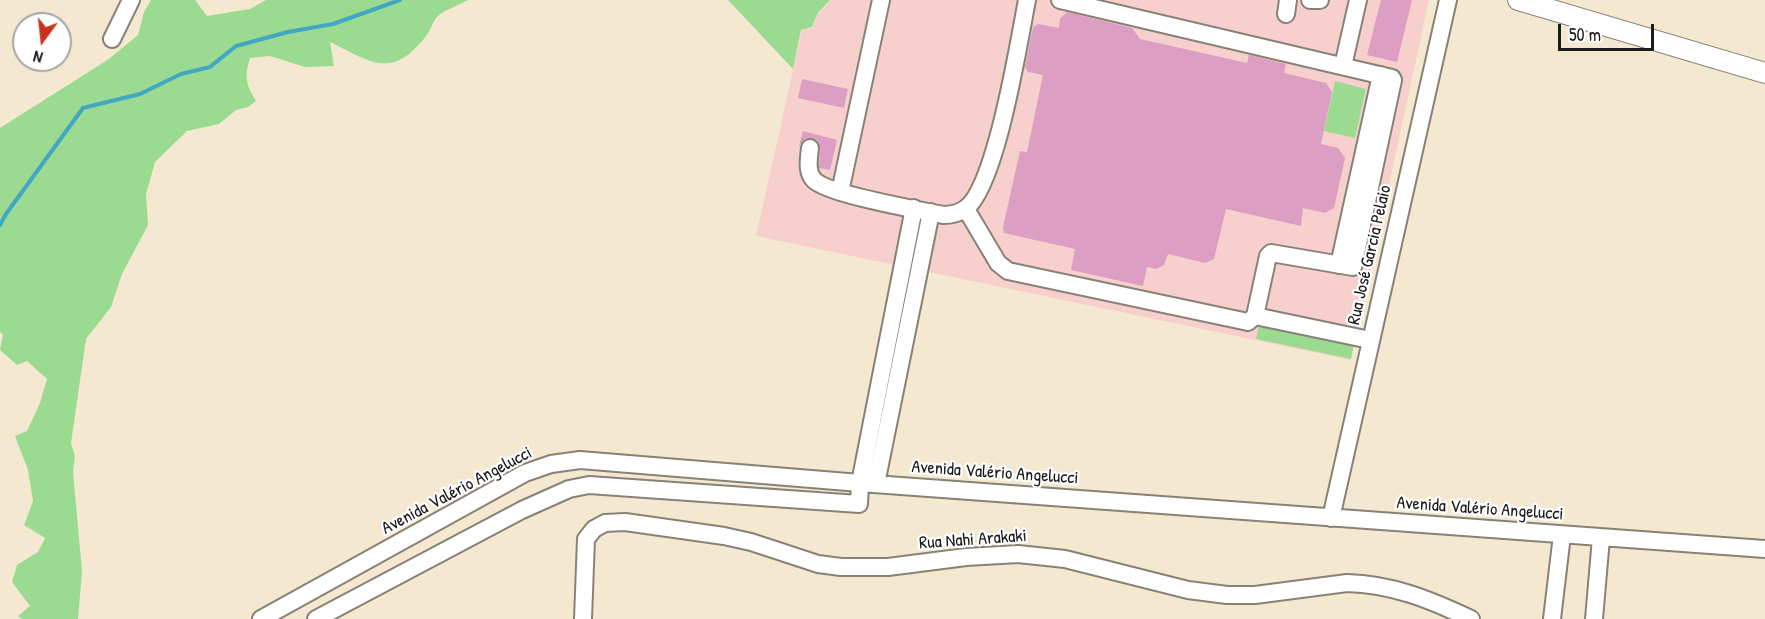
<!DOCTYPE html>
<meta charset="utf-8">
<style>
body{margin:0}
#map{position:relative;width:1765px;height:619px;overflow:hidden;background:#f5e8d1;font-family:"Patrick Hand",sans-serif}
canvas{display:block}
.north{position:absolute;left:12px;top:12px;width:60px;height:60px;box-sizing:border-box;background:#fff;border:2px solid #a4a4a4;border-radius:50%;rotate:195deg;font-size:16px;font-weight:700;line-height:24px;text-align:center;color:#1c1c1c}
.north::after{content:'';display:block;margin:auto;width:21px;height:27px;background:#c8321e;clip-path:polygon(50% 0,100% 100%,50% 72%,0 100%)}
.scale{position:absolute;left:1558px;top:24px;width:96px;height:27px;box-sizing:border-box;border:3px solid #1c1c1c;border-top:0;padding-left:8px;font-size:18px;line-height:21px;white-space:nowrap;color:#1c1c1c;-webkit-text-stroke:4px #fff;paint-order:stroke}
</style>
<div id="map">
<canvas width="1765" height="619"></canvas>
<div class="north">N</div>
<div class="scale">50 m</div>
</div>
<script>
const c = document.querySelector('canvas').getContext('2d');
c.lineJoin = 'round';
function fill(path, color) { c.fillStyle = color; c.fill(path, 'evenodd'); }
function strokePath(path, color, width, dash) { c.strokeStyle = color; c.lineWidth = width; c.lineCap = dash ? 'butt' : 'round'; c.setLineDash(dash || []); c.stroke(path); }
function drawText(font, color, halo, rows, align = 'center') {
  c.font = font + ' "Patrick Hand",sans-serif'; c.lineWidth = 4.5; c.setLineDash([]); c.textBaseline = 'middle'; c.strokeStyle = halo; c.fillStyle = color; for (const [text, x, y, turn = 0] of rows) {
    c.save(); c.translate(x, y); c.rotate((+turn || 0) * Math.PI / 180); c.textAlign = isNaN(turn) ? turn : align; if (halo) c.strokeText(text, 0, 0); c.fillText(text, 0, 0); c.restore();
  }
}
const built = new Path2D(`
 M 831,0 L 1429,0 L 1351,360 L 756,236 L 802,30 L 812,28 L 819,13 Z`);
const green = new Path2D(`
 M 151,0 L 195,0 L 207,16 L 250,9 L 266,0 L 468,0 C 459,5 447,9 439,15 C 433,20 431,29 427,35 C 392,80 373,63 330,42 L 334,66 L 305,67 L 270,56 L 250,58 C 244,77 246,85 256,101 L 248,107 L 236,110 L 219,124 L 187,131 L 155,162 L 146,194 L 148,225 L 122,274 L 111,307 L 86,339 L 71,443 L 75,456 L 73,472 L 82,571 L 78,619 L 22,619 L 18,616 L 30,606 L 12,582 L 17,565 L 38,552 L 45,538 L 24,525 L 33,501 L 28,470 L 15,436 L 27,431 L 40,403 L 47,379 L 27,361 L 17,365 L 0,350 L 3,335 L 0,332 L 0,128 L 109,59 L 138,35 L 144,12 Z
 M 728,0 L 830,0 L 818,13 L 812,27 L 801,30 L 793,69 Z
 M 1335,81 L 1366,89 L 1355,138 L 1324,131 Z
 M 1261,318 L 1355,337 L 1351,359 L 1256,339 Z`);
const stream = new Path2D(`
 M 0,225 L 6,214 L 83,108 L 140,94 L 181,74 L 210,67 L 236,46 L 288,32 L 333,24 L 400,0`);
const building = new Path2D(`
 M 1381,0 L 1412,0 L 1397,62 L 1367,55 Z
 M 1067,12 L 1132,28 L 1140,39 L 1247,63 L 1249,55 L 1286,64 L 1284,73 L 1326,83 L 1332,92 L 1321,144 L 1338,148 L 1345,158 L 1334,208 L 1325,213 L 1303,208 L 1301,226 L 1226,209 L 1214,259 L 1205,263 L 1168,254 L 1164,265 L 1156,269 L 1147,267 L 1143,286 L 1071,270 L 1075,249 L 1004,233 L 1003,227 L 1020,151 L 1027,152 L 1043,75 L 1028,72 L 1025,67 L 1033,27 L 1038,24 L 1059,28 L 1060,19 Z
 M 802,79 L 848,89 L 844,108 L 798,98 Z
 M 803,131 L 837,140 L 830,170 L 819,168 L 820,149 L 817,140 L 806,138 L 799,146 Z`);
const minor = new Path2D(`
 M 1310,0 L 1320,0
 M 1286,14 L 1288,0
 M 112,39 L 131,0
 M 1343,66 L 1358,0
 M 810,148 C 809,158 806,172 814,180 C 827,194 919,210 943,215 C 950,215 959,213 965,209 C 996,188 1019,41 1027,0
 M 840,192 L 881,0
 M 966,209 L 998,263 L 1008,271 L 1248,322 L 1255,316 L 1268,256 L 1271,253 L 1353,267 L 1393,80 L 1392,78 L 1060,0
 M 1339,265 L 1381,75
 M 1255,316 L 1370,340
 M 876,484 L 931,212
 M 1331,518 L 1448,0
 M 261,619 L 525,473 L 551,464 L 580,460 L 860,483 L 1765,549
 M 316,619 L 522,510 L 569,489 L 589,485 L 859,504 L 860,483 L 914,208
 M 583,619 L 586,539 L 594,529 L 605,523 L 625,522 L 724,536 L 751,542 L 818,564 L 841,567 L 888,567 L 966,557 L 1018,554 L 1065,559 L 1188,590 L 1227,595 L 1255,595 L 1347,583 C 1392,584 1431,600 1471,619
 M 1552,619 L 1562,535
 M 1594,619 L 1601,538`);
const major = new Path2D(`
 M 1518,0 L 1765,73`);
const streetNames = [
 ["Rua José Garcia Pelaio",1370,255,-77],
 ["Avenida Valério Angelucci",995,473,4],
 ["Avenida Valério Angelucci",457,491,-28],
 ["Avenida Valério Angelucci",1480,509,4],
 ["Rua Nahi Arakaki",973,540,-4]
];
fill(built, '#f7d0cd');
fill(green, '#9bdb91');
strokePath(stream, '#42a7c2', 4);
fill(building, '#dc9ec2');
strokePath(minor, '#888276', 20);
strokePath(major, '#888276', 22);
strokePath(minor, '#fff', 16);
strokePath(major, '#fff', 20);
drawText('18px', '#1c1c1c', '#fff', streetNames);
</script>
